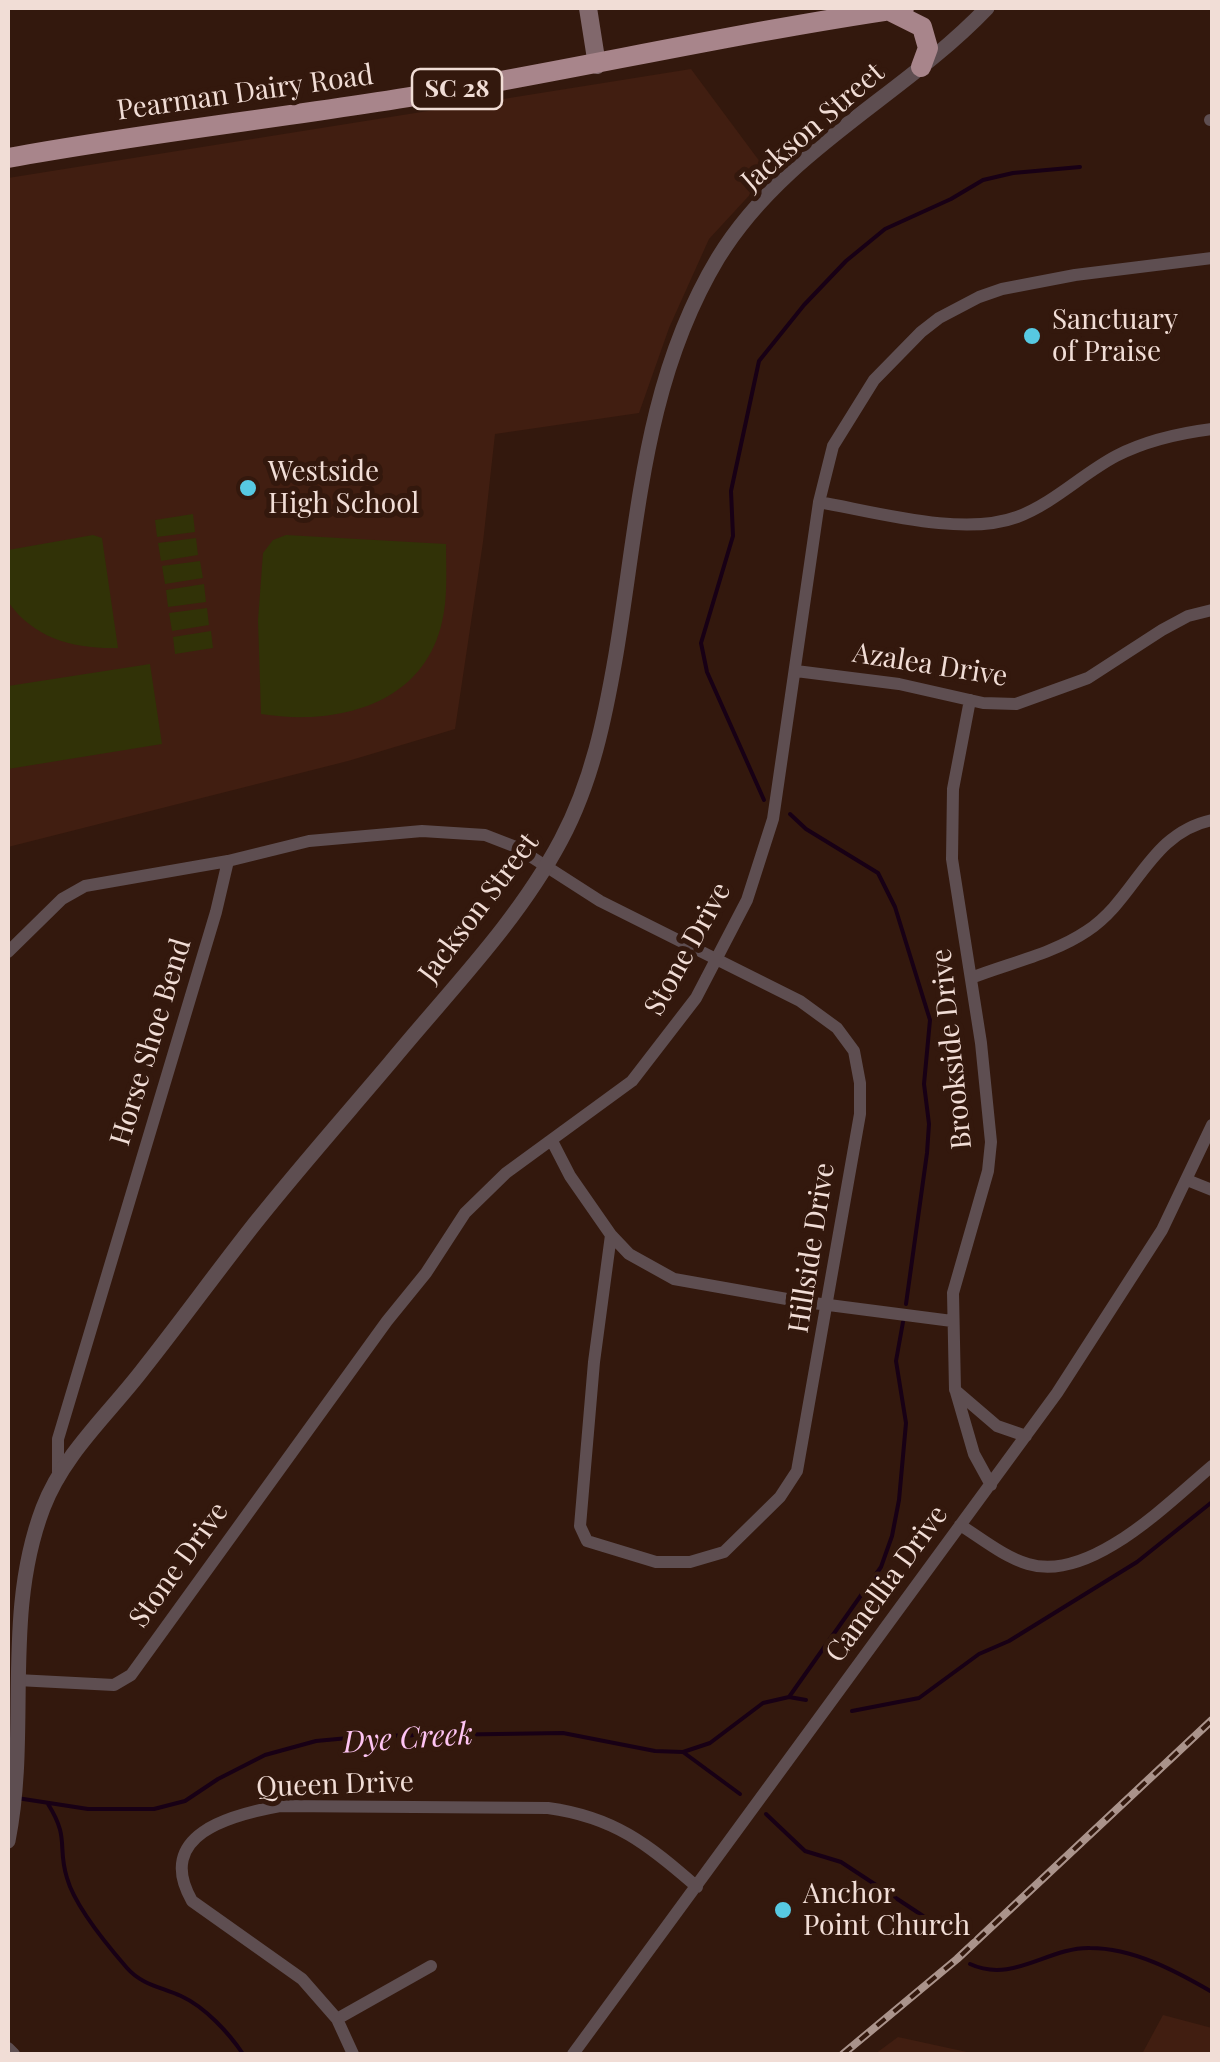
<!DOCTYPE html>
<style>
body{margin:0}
#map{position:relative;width:1220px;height:2062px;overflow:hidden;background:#33180d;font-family:"Playfair Display",serif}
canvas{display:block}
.frame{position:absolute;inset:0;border:10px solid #f1ddd6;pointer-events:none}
</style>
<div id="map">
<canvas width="1220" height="2062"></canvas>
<div class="frame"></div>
</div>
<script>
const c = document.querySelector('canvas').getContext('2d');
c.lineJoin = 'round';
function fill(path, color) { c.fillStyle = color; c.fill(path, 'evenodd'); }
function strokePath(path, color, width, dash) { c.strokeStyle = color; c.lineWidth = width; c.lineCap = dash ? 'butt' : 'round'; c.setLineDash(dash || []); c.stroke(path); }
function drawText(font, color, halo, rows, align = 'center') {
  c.font = font + ' "Playfair Display",serif'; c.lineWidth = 10; c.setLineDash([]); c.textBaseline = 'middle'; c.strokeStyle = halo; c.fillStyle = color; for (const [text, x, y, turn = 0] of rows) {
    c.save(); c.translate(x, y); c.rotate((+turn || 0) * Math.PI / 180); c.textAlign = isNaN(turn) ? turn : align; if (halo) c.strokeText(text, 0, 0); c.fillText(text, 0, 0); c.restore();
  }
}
const built = new Path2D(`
 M 691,69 L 769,174 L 709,239 L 669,328 L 639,413 L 495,434 L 483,542 L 455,729 L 348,761 L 8,847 L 8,178 Z
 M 1163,2015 L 1212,2028 L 1212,2054 L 1142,2054 Z
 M 898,2037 L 976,2054 L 875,2054 Z`);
const green = new Path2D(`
 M 193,514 L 195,532 L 157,537 L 155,520 Z
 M 93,535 L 102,538 L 118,648 C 73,649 35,639 8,602 L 8,550 Z
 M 286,535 L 446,544 C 446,569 448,598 442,622 C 423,706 335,726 261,714 L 258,620 L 263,553 L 273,540 Z
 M 196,538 L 198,555 L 161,561 L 158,543 Z
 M 200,561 L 203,578 L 165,584 L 162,566 Z
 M 204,584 L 206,602 L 168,607 L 166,590 Z
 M 207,608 L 209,625 L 172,631 L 169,613 Z
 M 211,631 L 213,648 L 175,654 L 173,637 Z
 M 150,664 L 162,744 L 8,769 L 8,686 Z`);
const stream = new Path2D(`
 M 764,800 L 707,672 L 701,643 L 733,536 L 731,491 L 759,361 L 804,305 L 846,261 L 885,229 L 951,199 L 983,180 L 1013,173 L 1080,167
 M 790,814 L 806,829 L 878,873 L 895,907 L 930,1020 L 924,1084 L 929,1124 L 927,1153 L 906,1304
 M 789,1697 L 881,1567 L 892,1536 L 899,1500 L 906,1423 L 896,1361 L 903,1322
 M 852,1711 L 919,1698 L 979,1654 L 1009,1641 L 1137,1562 L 1212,1502
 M 683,1752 L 740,1794
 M 17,1798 L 88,1809 L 154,1809 L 185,1801 L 218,1779 L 265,1755 L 316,1741 L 370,1736 L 563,1733 L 655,1751 L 683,1752 L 710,1743 L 763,1703 L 789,1697 L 806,1700
 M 48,1804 C 70,1839 57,1846 67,1878 C 75,1907 107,1945 127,1968 C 142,1985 161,1987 181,1996 C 205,2007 229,2033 243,2054
 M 766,1814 L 805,1851 L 841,1862 L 946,1931
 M 970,1964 C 1013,1984 1048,1947 1090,1948 C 1133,1948 1176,1971 1212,1992`);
const minor = new Path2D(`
 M 1210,120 L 1212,120
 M 819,502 C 876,512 963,537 1017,517 C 1054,503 1082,474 1116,456 C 1145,441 1180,433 1212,429
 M 796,671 L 899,684 L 983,703 L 1016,704 L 1088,678 L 1162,630 L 1188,616 L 1212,610
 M 970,700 L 953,789 L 952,859 L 981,1043 L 991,1142 L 988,1171 L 953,1293 L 955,1390 L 997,1426 L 1026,1436
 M 228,861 L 309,841 L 422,831 L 485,835 L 516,847 L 600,901 L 800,1001 L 837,1028 L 854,1051 L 860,1083 L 860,1114 L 797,1471 L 780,1497 L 724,1552 L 690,1562 L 656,1562 L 587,1541 L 580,1526 L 594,1362 L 611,1235 L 570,1176 L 552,1141
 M 8,952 L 62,899 L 85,886 L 228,861 L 216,912 L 58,1439 L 58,1475
 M 971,978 C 1009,963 1053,954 1087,931 C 1137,898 1148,834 1212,820
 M 1187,1180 L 1212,1190
 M 611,1235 L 629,1254 L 674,1279 L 798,1301 L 952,1321
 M 956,1392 L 974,1454 L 991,1485
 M 960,1525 C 981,1538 1004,1557 1028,1564 C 1090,1583 1168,1503 1212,1466
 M 17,1680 L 114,1685 L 131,1675 L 387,1321 L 426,1273 L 465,1213 L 506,1173 L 632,1081 L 696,998 L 747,900 L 773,819 L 819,502 L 833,446 L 874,380 L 921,332 L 939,318 L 979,297 L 1002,289 L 1075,275 L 1212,258
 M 337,2019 L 431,1966
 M 8,2048 L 14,2054
 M 353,2054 L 337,2019 L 302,1979 L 192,1901 C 154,1835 230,1815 280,1806 L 548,1808 C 614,1817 648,1844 697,1887
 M 573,2054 L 1057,1393 L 1162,1230 L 1212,1125`);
const tertiary = new Path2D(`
 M 8,1841 C 30,1731 2,1616 43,1508 C 64,1453 109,1414 144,1368 C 182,1320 218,1270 256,1222 C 299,1168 345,1116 389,1064 C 448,992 517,923 561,840 C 592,782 605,718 616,654 C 639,516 644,381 718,258 C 783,151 903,96 987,8`);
const secondary = new Path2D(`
 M 588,8 L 597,65`);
const trunk = new Path2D(`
 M 888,10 L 922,27 L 928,48 L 921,67
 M 8,158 C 149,132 292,117 434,93 C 591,66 746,31 904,8`);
const rail = new Path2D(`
 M 843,2054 L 957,1959 L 1212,1720`);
const markers = [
 [1032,336,10,"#57c9e2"],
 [248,488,10,"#57c9e2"],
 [783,1910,10,"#57c9e2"]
];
const shields = [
 [457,89,90]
];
const shieldNames = [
 ["SC 28",457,89]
];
const streetNames = [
 ["Pearman Dairy Road",245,93,-8],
 ["Jackson Street",813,127,-41],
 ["Azalea Drive",930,665,9],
 ["Jackson Street",479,908,-53],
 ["Stone Drive",688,949,-61],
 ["Horse Shoe Bend",151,1042,-73],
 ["Brookside Drive",952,1049,-96],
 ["Hillside Drive",812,1248,-81],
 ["Stone Drive",179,1565,-54],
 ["Camellia Drive",887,1584,-54],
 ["Queen Drive",335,1785,-2]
];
const poiNames = [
 ["Sanctuary",1052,320],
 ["of Praise",1052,352],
 ["Westside",268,472],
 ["High School",268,504],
 ["Anchor",803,1894],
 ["Point Church",803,1926]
];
const waterNames = [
 ["Dye Creek",408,1739,-4]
];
fill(built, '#411e11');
fill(green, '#313207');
strokePath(stream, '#180015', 4);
strokePath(minor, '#5e4e51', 12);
strokePath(tertiary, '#5e4e51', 15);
strokePath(secondary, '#81686c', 18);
strokePath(trunk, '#a8858b', 20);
strokePath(rail, '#aa938b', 8);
strokePath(rail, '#33180d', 4, [11]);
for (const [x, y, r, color] of markers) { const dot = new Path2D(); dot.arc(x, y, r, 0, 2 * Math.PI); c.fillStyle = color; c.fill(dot); strokePath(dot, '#33180d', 4); }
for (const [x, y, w] of shields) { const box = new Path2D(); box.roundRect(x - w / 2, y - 20, w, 40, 8); c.fillStyle = '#33180d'; c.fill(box); strokePath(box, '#f1ddd6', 2.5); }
drawText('bold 25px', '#f1ddd6', null, shieldNames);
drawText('28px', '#f1ddd6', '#33180d', streetNames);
drawText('28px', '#f1ddd6', '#33180d', poiNames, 'left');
drawText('italic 30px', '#fec4f3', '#33180d', waterNames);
</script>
